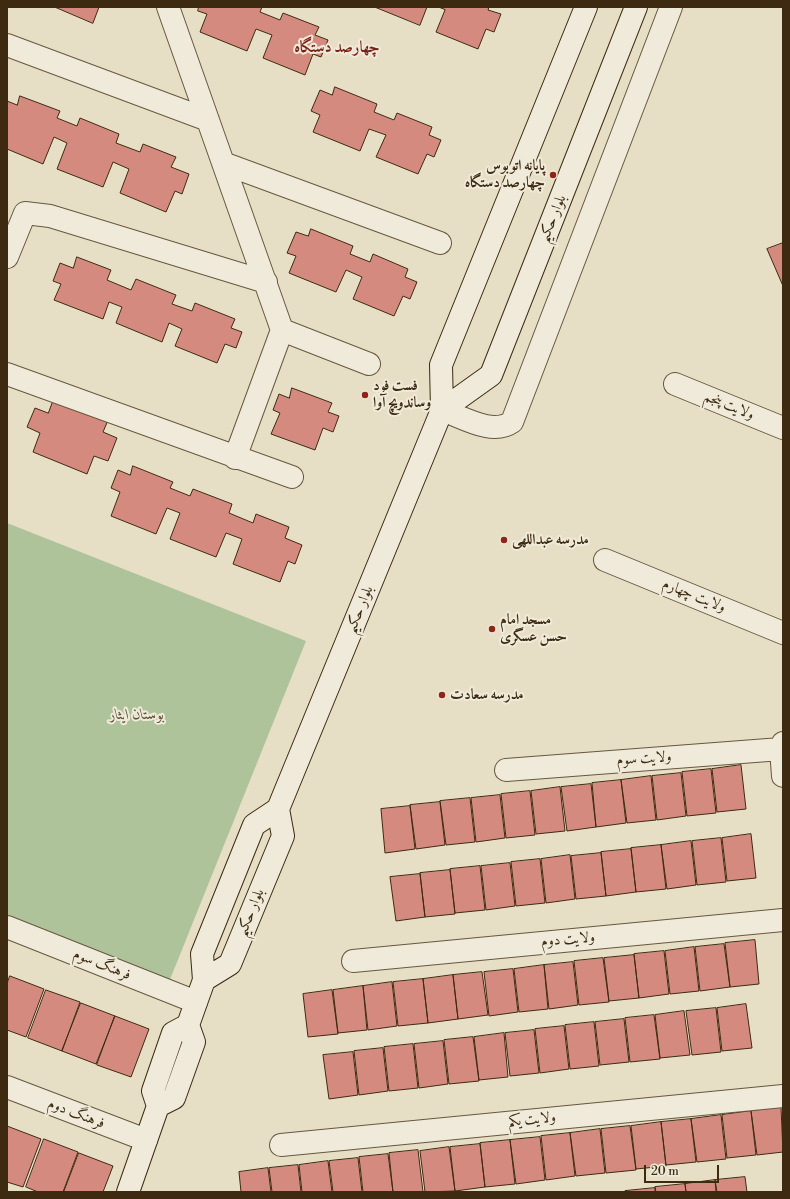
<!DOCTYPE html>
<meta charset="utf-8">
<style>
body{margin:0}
#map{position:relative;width:790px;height:1199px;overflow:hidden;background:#e7dfc5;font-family:"Libre Bodoni",serif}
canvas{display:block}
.frame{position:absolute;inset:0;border:8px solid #3e2a11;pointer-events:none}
.scale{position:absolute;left:644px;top:1165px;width:75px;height:18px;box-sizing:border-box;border:2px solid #3e2a11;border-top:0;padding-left:5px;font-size:12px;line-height:14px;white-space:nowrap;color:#3e2a11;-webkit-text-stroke:3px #efead9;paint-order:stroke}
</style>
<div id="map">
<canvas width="790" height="1199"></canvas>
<div class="frame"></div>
<div class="scale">20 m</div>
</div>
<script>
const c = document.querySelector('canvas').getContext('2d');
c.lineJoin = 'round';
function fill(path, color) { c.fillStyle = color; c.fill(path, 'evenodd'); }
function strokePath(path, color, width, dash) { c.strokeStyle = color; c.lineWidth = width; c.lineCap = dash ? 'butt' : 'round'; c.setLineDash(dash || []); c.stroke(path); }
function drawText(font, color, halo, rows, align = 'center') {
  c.font = font + ' "Libre Bodoni",Amiri,serif'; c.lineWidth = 4; c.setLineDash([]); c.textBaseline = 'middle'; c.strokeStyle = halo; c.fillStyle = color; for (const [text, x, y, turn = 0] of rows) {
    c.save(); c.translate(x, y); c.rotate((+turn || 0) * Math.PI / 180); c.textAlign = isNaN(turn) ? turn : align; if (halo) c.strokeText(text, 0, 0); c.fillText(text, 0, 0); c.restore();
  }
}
const green = new Path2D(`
 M 7,523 L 306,641 L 169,982 L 7,918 Z`);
const building = new Path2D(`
 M 55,7 L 99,7 L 93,23 Z
 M 199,7 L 262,7 L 260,12 L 280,20 L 283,13 L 319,27 L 315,35 L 328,40 L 321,57 L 313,54 L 305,75 L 263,58 L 272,35 L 256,29 L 247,51 L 200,32 L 207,14 L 198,11 Z
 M 375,7 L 427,7 L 420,25 Z
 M 439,7 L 489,7 L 488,10 L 501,14 L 494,32 L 486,29 L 478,49 L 436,32 L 445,10 Z
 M 335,87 L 377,104 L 374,112 L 394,120 L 397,113 L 432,127 L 429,135 L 441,140 L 434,157 L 427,154 L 418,174 L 376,157 L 386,135 L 369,129 L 360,151 L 313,132 L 320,115 L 311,111 L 320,90 L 332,95 Z
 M 20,96 L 60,111 L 57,118 L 77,126 L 80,118 L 119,134 L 116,143 L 140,152 L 143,144 L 176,157 L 171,167 L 189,174 L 182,194 L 175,191 L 166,212 L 120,193 L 129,169 L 113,162 L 103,187 L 57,169 L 67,143 L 54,137 L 43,164 L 7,149 L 7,101 L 17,105 Z
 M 311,229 L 353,246 L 350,254 L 370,262 L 373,254 L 408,269 L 405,277 L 417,282 L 410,299 L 403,296 L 394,316 L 353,299 L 362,277 L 346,270 L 336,292 L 289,273 L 296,256 L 287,253 L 296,232 L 308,236 Z
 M 783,243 L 783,286 L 767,249 Z
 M 77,257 L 111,270 L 107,280 L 131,290 L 136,279 L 176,295 L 172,304 L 192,311 L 195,303 L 235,319 L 231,328 L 242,332 L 236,348 L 225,344 L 217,363 L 175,346 L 182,329 L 169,323 L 162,342 L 116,323 L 122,307 L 109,302 L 103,319 L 54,300 L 61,284 L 53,281 L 60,263 L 73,268 Z
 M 292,388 L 332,403 L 328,412 L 339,416 L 333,432 L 323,428 L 315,450 L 271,434 L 280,413 L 273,410 L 279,394 L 289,398 Z
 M 55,396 L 109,418 L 103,432 L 117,438 L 108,461 L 94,456 L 87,474 L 33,452 L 40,433 L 27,427 L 35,408 L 48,413 Z
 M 133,466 L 173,482 L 170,488 L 190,496 L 193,489 L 232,504 L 229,513 L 253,523 L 256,514 L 289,527 L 285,538 L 302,545 L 295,564 L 288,561 L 280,582 L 233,564 L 242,539 L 226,533 L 216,557 L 170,539 L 180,513 L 167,508 L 156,534 L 111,516 L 120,492 L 111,488 L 118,470 L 130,475 Z
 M 741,765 L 746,809 L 717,812 L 712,769 Z
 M 711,769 L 716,813 L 687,816 L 682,772 Z
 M 681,773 L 686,816 L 657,820 L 652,776 Z
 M 651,776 L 656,820 L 627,823 L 621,780 Z
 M 621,780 L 626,823 L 596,827 L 592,783 Z
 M 591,784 L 596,827 L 567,831 L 561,787 Z
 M 560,787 L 565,831 L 536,834 L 531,791 Z
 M 530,791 L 535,835 L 506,838 L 501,794 Z
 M 500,795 L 505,838 L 476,842 L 471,798 Z
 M 470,798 L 475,842 L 446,845 L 440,801 Z
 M 440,802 L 445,845 L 416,849 L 410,805 Z
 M 410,806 L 415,849 L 385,853 L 381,809 Z
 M 751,834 L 756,878 L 727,881 L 722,838 Z
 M 721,838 L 726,882 L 697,885 L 692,841 Z
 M 691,841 L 696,885 L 667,889 L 661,845 Z
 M 661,845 L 666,889 L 636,892 L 631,848 Z
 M 631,849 L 636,892 L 606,896 L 601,852 Z
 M 601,853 L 606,896 L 576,899 L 571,856 Z
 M 570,855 L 575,899 L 546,903 L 541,859 Z
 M 540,859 L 545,903 L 516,906 L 511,862 Z
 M 510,863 L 515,906 L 486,910 L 481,866 Z
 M 480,866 L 485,910 L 455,913 L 450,869 Z
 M 450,870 L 455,914 L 425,917 L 420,873 Z
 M 420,874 L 425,917 L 396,921 L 390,877 Z
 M 755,940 L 759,984 L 730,987 L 725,943 Z
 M 724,944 L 730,987 L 700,991 L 695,947 Z
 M 694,947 L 699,991 L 670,994 L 665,951 Z
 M 664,951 L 669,994 L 639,998 L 634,954 Z
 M 634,955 L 639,998 L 609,1001 L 604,958 Z
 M 603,958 L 609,1002 L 579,1005 L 574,961 Z
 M 573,962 L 578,1005 L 549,1009 L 544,965 Z
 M 544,965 L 548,1009 L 519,1012 L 514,969 Z
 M 513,969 L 518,1012 L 489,1016 L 484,972 Z
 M 482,972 L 488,1015 L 458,1019 L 453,975 Z
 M 453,975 L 458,1019 L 428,1023 L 423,979 Z
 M 10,976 L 44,989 L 26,1037 L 7,1030 L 7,984 Z
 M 423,979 L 428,1023 L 398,1026 L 393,982 Z
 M 392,982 L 397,1026 L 368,1030 L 363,986 Z
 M 363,986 L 367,1030 L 338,1033 L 333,990 Z
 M 46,990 L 80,1002 L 62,1051 L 28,1038 Z
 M 332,990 L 338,1034 L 308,1037 L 303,994 Z
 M 81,1003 L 115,1016 L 96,1064 L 62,1051 Z
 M 746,1004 L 752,1048 L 722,1051 L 717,1008 Z
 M 716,1008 L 721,1052 L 692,1055 L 686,1011 Z
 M 684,1011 L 690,1055 L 660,1058 L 655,1015 Z
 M 654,1015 L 660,1059 L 630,1062 L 625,1018 Z
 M 115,1016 L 149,1029 L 131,1077 L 97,1065 Z
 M 624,1019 L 629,1062 L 600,1065 L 595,1022 Z
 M 594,1022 L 599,1066 L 570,1069 L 565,1025 Z
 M 564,1026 L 569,1069 L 540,1073 L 535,1029 Z
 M 534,1030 L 539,1073 L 510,1076 L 505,1033 Z
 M 504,1033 L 508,1077 L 479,1080 L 474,1037 Z
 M 473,1037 L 479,1081 L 449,1084 L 444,1040 Z
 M 443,1041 L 448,1084 L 419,1088 L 414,1044 Z
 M 413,1044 L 418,1088 L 389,1091 L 384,1047 Z
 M 383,1048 L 388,1091 L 359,1095 L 354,1051 Z
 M 353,1052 L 358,1095 L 329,1099 L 323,1055 Z
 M 781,1107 L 783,1152 L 757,1155 L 751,1111 Z
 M 751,1111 L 756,1155 L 727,1158 L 722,1115 Z
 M 721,1115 L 726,1159 L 697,1162 L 691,1119 Z
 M 691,1119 L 696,1162 L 666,1165 L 661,1122 Z
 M 661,1122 L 666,1166 L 636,1169 L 631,1126 Z
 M 7,1126 L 41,1139 L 23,1187 L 7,1182 Z
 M 630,1126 L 636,1170 L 606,1173 L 601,1129 Z
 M 600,1129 L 605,1173 L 576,1176 L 570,1133 Z
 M 570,1133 L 575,1176 L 546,1180 L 541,1136 Z
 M 540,1137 L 545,1180 L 516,1184 L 510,1140 Z
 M 44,1139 L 78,1152 L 63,1192 L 38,1192 L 26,1187 Z
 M 510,1140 L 515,1184 L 485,1187 L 480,1143 Z
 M 480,1144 L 485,1187 L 455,1191 L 450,1147 Z
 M 449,1147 L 455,1191 L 425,1192 L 420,1151 Z
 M 418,1150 L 423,1192 L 393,1192 L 389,1153 Z
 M 79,1153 L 113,1166 L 103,1192 L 64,1192 Z
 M 388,1154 L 393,1192 L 363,1192 L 359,1157 Z
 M 358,1158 L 362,1192 L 333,1192 L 329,1161 Z
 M 328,1161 L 332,1192 L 302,1192 L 299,1165 Z
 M 298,1165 L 301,1192 L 272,1192 L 269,1168 Z
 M 268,1168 L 271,1192 L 241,1192 L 239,1172 Z
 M 745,1177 L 747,1192 L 717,1192 L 715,1180 Z
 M 715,1180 L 716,1192 L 686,1192 L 685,1184 Z
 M 685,1184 L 686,1192 L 656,1192 L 655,1187 Z
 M 655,1188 L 655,1192 L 625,1192 L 625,1191 Z`);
const street = new Path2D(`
 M 168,7 L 282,330 L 369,364
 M 7,45 L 208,120
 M 223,163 L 440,243
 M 7,257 L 25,213 L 50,216 L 266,282
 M 7,374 L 292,477
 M 675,384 L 783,428
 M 442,410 C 463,417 492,436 512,422 L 671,7
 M 235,458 L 282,330
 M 605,560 L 783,633
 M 783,743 L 781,749 L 783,776
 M 506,770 L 781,749
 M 7,927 L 196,1002
 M 353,961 L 783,920
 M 7,1087 L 146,1140
 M 281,1145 L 783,1096`);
const secondary = new Path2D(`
 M 442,410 L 491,375 L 636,7
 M 204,980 L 230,964 L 283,836 L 278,809 L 442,410 L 441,365 L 586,7
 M 158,1106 L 174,1098 L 194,1042 L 188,1025
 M 128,1192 L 158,1106 L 153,1091 L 173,1033 L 188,1025 L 204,980 L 202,954 L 254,825 L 278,809`);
const markers = [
 [553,175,4,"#8f2418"],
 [365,395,4,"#8f2418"],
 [504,540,4,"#8f2418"],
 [492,629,4,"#8f2418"],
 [442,695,4,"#8f2418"]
];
const poiNames = [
 ["پایانه اتوبوس",545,166,"right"],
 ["چهارصد دستگاه",545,183,"right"],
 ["فست فود",373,386],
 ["وساندویچ آوا",373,403],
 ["مدرسه عبداللهی",512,540],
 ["مسجد امام",500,620],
 ["حسن عسگری",500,637],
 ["مدرسه سعادت",450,695]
];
const streetNames = [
 ["بلوار حکیم",553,219,-68],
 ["ولایت پنجم",729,406,22],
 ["ولایت چهارم",694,596,22],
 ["بلوار حکیم",360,610,-68],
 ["ولایت سوم",644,759,-4],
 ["بلوار حکیم",251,913,-68],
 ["ولایت دوم",568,940,-5],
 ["فرهنگ سوم",102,965,22],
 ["فرهنگ دوم",76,1114,21],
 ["ولایت یکم",532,1120,-6]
];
const parkNames = [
 ["بوستان ایثار",137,715]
];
const neighbourhoodNames = [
 ["چهارصد دستگاه",337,48]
];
fill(green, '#afc39a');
fill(building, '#d48a7f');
strokePath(building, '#3e2a11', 1);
strokePath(street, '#68573e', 24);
strokePath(secondary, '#3e2a11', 24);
strokePath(street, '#efead9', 22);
strokePath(secondary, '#efead9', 22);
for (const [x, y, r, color] of markers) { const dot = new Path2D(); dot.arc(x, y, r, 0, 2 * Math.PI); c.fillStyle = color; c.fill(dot); strokePath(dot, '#efead9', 1.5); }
drawText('bold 15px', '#3e2a11', '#efead9', poiNames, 'left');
drawText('15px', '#3e2a11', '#efead9', streetNames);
drawText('italic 15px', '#5a5033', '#efead9', parkNames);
drawText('bold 16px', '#7a1f14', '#efead9', neighbourhoodNames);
</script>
